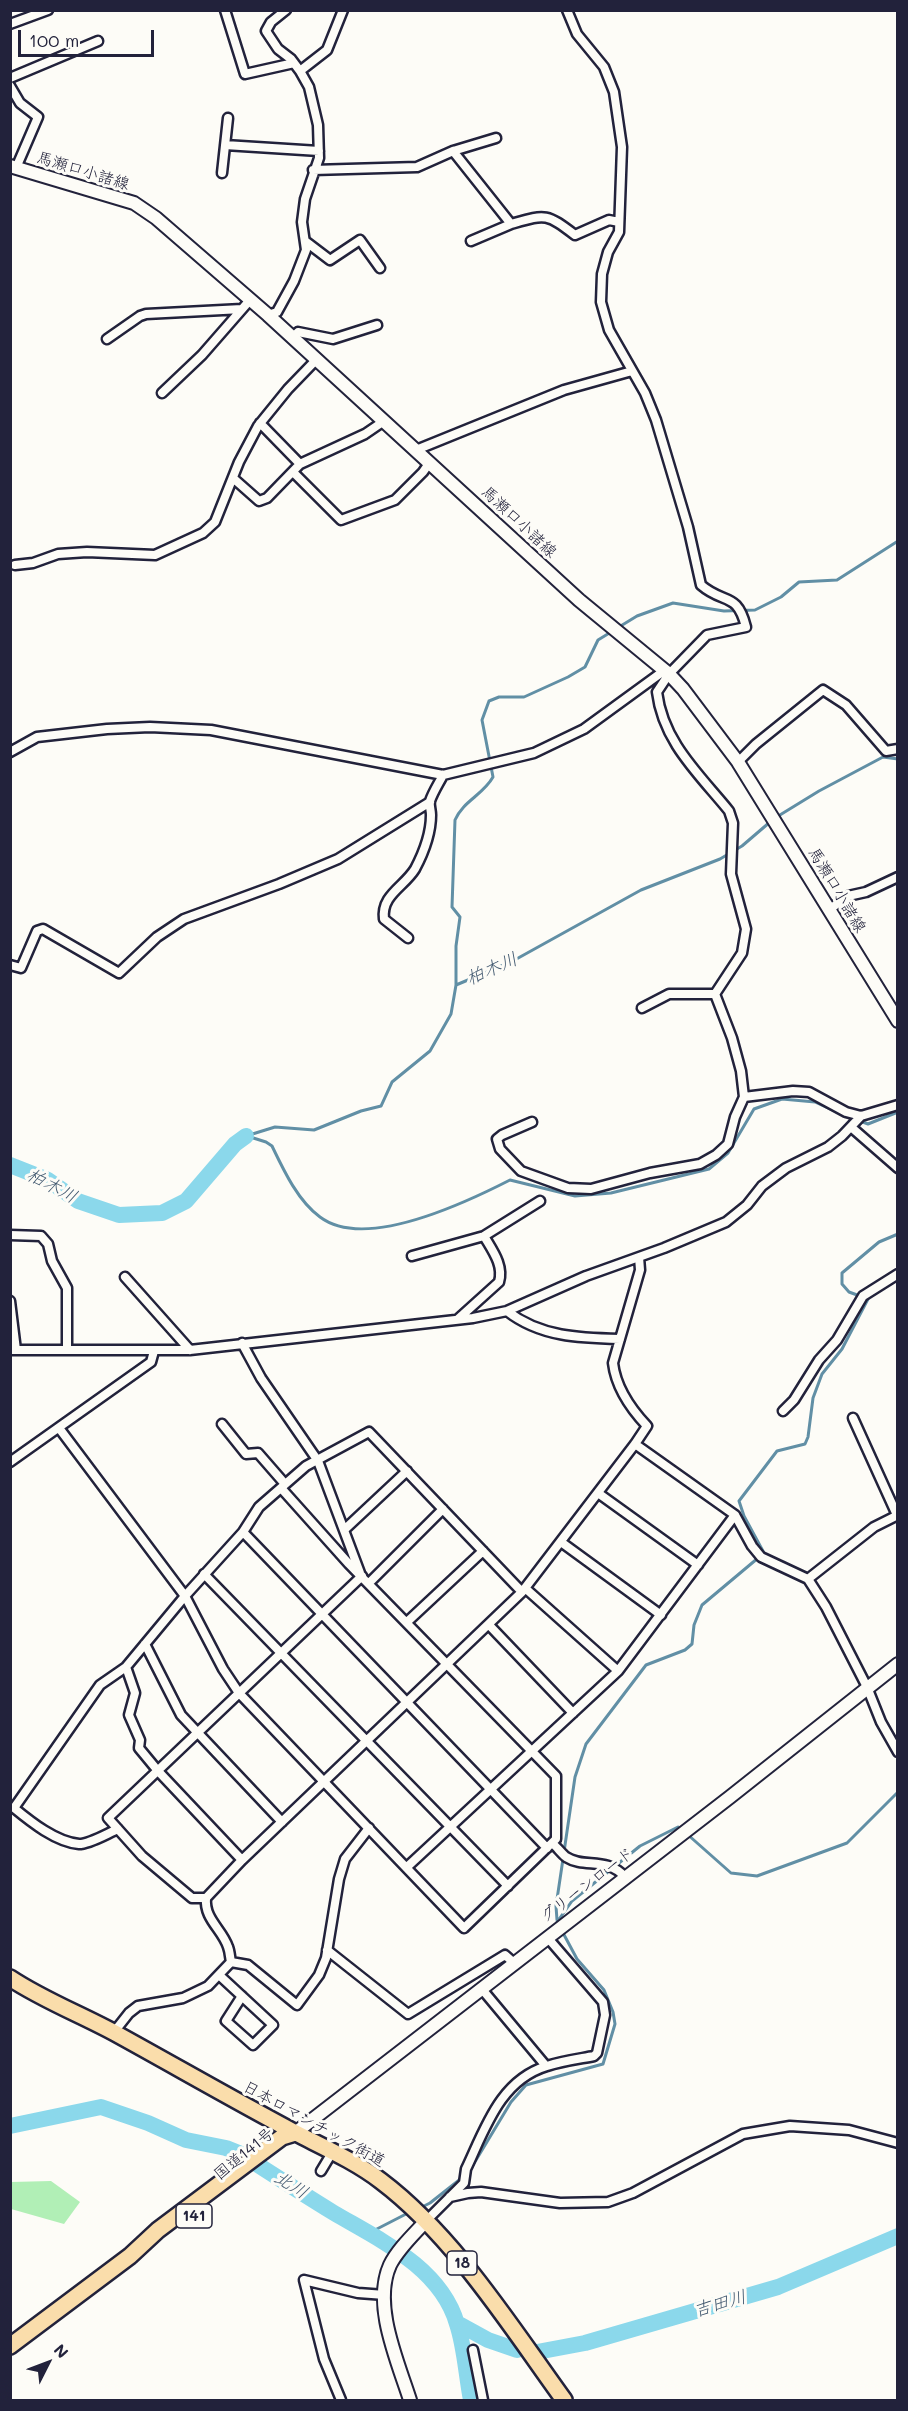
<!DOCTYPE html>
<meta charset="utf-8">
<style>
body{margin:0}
#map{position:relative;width:908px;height:2411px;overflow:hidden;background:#fdfcf7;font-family:Mali,sans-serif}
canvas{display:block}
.frame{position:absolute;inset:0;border:12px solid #22223b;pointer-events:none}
.north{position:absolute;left:18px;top:2333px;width:60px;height:60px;-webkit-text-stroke:4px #fdfcf7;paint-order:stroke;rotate:48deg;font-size:16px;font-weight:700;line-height:24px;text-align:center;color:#22223b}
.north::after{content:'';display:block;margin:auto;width:21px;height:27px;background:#22223b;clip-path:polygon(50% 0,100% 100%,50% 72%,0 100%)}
.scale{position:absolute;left:18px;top:30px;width:136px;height:27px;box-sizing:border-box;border:3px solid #22223b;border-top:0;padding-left:8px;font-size:18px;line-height:21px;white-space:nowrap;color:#22223b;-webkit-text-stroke:4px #fdfcf7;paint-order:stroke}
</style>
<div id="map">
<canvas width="908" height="2411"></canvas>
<div class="frame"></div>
<div class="north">N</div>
<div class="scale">100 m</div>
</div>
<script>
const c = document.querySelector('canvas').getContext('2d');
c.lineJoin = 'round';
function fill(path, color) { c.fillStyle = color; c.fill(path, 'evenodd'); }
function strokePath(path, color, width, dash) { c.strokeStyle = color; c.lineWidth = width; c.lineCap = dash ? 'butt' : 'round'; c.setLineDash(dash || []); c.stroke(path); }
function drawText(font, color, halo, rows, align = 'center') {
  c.font = font + ' Mali,"Klee One",sans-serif'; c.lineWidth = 6; c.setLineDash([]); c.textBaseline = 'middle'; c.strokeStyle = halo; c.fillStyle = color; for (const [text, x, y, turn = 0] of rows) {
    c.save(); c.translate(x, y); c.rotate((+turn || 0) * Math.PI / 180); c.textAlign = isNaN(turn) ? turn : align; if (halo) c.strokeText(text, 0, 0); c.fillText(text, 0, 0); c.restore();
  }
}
const green = new Path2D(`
 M 51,2181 L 80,2202 L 64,2224 L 11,2209 L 11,2182 Z`);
const stream = new Path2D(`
 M 619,627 L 637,616 L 673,603 L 724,611 L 755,610 L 781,597 L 799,582 L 837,580 L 898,541
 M 775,818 L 819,791 L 883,757 L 898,759
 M 456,985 L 456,946 L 460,917 L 452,907 L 455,820 C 463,801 483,795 493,777 L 482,720 L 489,701 L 499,697 L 524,697 L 568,677 L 585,667 L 598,640 L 611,632
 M 860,1121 L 868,1124 L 898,1112
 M 246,1136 L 275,1127 L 314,1130 L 361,1111 L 381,1106 L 392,1082 L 430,1051 L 451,1014 L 456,985 L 511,962 L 641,890 L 720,859 L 742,846 L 770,822
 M 247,1136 L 266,1142 L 272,1146 C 284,1171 298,1201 320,1217 C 365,1251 467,1202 510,1180 L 575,1196 L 611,1193 L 709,1169 L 728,1153 L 754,1109 L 782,1099 L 815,1102 L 854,1120
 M 687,1834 L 731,1873 L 757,1876 L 847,1843 L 898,1792
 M 564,1852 L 575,1777 L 586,1744 L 646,1665 L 685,1650 L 692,1644 L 694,1625 L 702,1605 L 764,1553 L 744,1516 L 739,1501 L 777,1451 L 805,1444 L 808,1437 L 813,1398 L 822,1374 L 842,1349 L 868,1299 L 849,1292 L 842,1284 L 842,1273 L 879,1242 L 898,1234
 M 557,1920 L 556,1906 L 563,1859
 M 559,1925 L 557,1922 L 572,1901 L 640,1846 L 678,1827 L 682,1830
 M 470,2170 L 511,2102 L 526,2085 L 603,2064 L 615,2024 L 613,2012 L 604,1990 L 577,1959 L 562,1931
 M 420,2208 L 430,2203 L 463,2177
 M 367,2230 L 373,2231 L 408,2213`);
const river = new Path2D(`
 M 10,1165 L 48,1180 L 78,1201 L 119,1215 L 162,1213 L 186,1201 L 235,1144 L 246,1136
 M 10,2126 L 101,2107 L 148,2123 L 186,2140 L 226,2148 L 241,2154 C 272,2174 303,2194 334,2213 C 380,2240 441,2268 457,2324 C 465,2348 466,2375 471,2400
 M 457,2323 L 488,2340 L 517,2350
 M 537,2352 L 585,2343 L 778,2287 L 898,2236`);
const street = new Path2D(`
 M 225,10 L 245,74 L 294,63
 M 10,24 L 48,10
 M 300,71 L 327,50 L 343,10
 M 10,78 L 98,41
 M 10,86 L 20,103 L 38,117 L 16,168
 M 225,145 L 319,151
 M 453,151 L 511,224 C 546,214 546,213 575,235 L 609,220 L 619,222
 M 313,170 L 417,167 L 453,151 L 496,138
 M 222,173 L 228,118
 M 305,241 L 330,260 L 360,240 L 380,268
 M 471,241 L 511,224
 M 268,315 L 277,312 L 294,281 L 306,250 L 302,222 L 305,199 L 319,158 L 318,125 L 309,87 L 300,71 L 291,59 L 278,49 L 266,31 L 271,22 L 286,10
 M 292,338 L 298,332 L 333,339 L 377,325
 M 107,339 L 140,316 L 146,314 L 242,309
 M 162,393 L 202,355 L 250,300
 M 260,423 L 300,464
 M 416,450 L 564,390 L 632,371
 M 293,472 L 341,520 L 395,500 L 423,472 L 430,462
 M 233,478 L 259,501 L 267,498 L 300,464 L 365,434 L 384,421
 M 15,565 L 33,563 L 58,554 L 87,552 L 155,555 L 203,533 L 215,522 L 239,462 L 258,426 L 288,389 L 316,360
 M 10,752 L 37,737 L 107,729 L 150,727 L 211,730 L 443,775 L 534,753 L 584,729 L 665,670
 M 738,762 L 756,744 L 823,690 L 846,705 L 886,751 L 898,749
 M 830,909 L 848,896 L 866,892 L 898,877
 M 408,938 L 384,919 C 381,895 404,887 415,869 C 424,852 431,834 431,815 C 431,810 429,805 430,801 C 433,792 439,783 443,775
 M 10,965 L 21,968 L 37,931 L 43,929 L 119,973 L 157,937 L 184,919 L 279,884 L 338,859 L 430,802
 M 642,1008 L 669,994 L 715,994
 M 744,1097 L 793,1091 L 809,1092 L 846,1112 L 861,1116 L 898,1105
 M 532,1122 L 502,1135 L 497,1139 L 500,1149 L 521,1171 L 568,1188 L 591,1189 L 650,1173 L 700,1164 L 716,1155 L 728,1144 L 735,1117 L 744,1097 L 741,1071 L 732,1038 L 715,994 L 742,953 L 746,929 L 731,874 L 733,823 L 729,811 C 699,774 663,742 657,692 L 669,674 L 707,635 L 746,627 C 737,591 724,605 701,585 L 688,527 L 656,420 L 645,393 L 609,330 L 601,302 L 602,274 L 608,252 L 619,232 L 622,147 L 614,92 L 604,67 L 577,34 L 567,10
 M 851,1127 L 898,1168
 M 10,1235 L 41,1236 L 48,1244 L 52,1261 L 67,1288 L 67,1348
 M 412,1256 L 484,1236 L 540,1201
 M 125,1277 L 190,1350
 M 10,1301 L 16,1350
 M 507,1311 C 540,1337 580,1338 620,1339
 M 458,1319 L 499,1282 C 504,1265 492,1250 484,1236
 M 242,1343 L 261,1378 L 318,1461 L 360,1573
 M 10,1350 L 190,1350 L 473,1318 L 507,1311 L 586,1276 L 664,1248 L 726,1222 L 747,1205 L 762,1186 L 786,1168 L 828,1147 L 842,1136 L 861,1116
 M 783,1411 L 794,1400 L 819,1360 L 837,1340 L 863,1296 L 898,1274
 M 853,1418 L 897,1515
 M 222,1424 L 246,1454 L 258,1453 L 285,1484
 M 59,1428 L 185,1596 L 223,1669 L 239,1693 L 464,1928 L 556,1839 L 556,1776 L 349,1564 L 281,1488
 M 635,1444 L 735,1515 L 752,1546 L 761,1557 L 808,1579 L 826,1607 L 867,1687 L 881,1722 L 898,1752
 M 10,1462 L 151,1362 L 154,1351
 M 598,1493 L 698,1565
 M 344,1530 L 407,1471
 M 243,1532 L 547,1848
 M 561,1542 L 661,1615
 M 204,1574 L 508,1886
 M 808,1579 L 874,1527 L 898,1515
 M 369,1583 L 443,1509
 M 525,1588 L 618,1671
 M 407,1622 L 483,1551
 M 489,1625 L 573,1713
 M 145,1644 L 181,1715 L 282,1822
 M 118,1829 C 108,1833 90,1844 79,1844 C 56,1842 31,1822 14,1808 L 100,1685 L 126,1667
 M 552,1843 C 557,1847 561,1853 566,1857 C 585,1869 606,1856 625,1877
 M 242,1860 L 158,1771 L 139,1748 L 140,1740 L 129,1715 L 135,1693 L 126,1667 L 185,1596 L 243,1532 L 259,1507 L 306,1466 L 369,1432 L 522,1592
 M 407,1867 L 618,1671 L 735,1515
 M 206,1898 L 192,1898 L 142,1856 L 108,1818 L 362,1576
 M 327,1950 L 408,2014 L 505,1955 L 514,1963
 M 231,1962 C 230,1958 230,1952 228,1947 C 222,1929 204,1919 206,1898 L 242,1860 L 522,1592 L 635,1444 L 647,1426 C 630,1408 616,1388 613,1363 L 640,1270 L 639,1257
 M 231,1962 L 248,1965 L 297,2005 L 319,1975 L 326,1958 L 339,1879 L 345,1859 L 369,1828
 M 219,1975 L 273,2025 L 253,2045 L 226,2021 L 242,1996
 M 481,1988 L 546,2066
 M 114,2032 L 129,2013 L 138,2006 L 183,1998 L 208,1986 L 231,1962
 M 321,2171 L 333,2151
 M 450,2197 L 468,2193 L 481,2192 L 560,2203 L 608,2202 L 633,2193 L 743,2134 L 790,2126 L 849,2130 L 898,2143
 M 425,2222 L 464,2183 L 466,2169 C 485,2129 500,2080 547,2066 C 562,2061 578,2059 594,2056 L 597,2053 L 605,2015 L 603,2002 L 547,1937
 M 473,2350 L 483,2400
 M 341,2400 L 324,2359 L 304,2280 L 358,2293 L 385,2295`);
const secondary = new Path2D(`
 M 10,166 L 134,203 L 156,218 L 268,315 L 579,600 L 669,674 L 683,689 L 738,762 L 898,1021
 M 295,2133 L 730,1797 L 898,1664
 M 410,2400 C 398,2362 372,2305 390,2265 C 398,2249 413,2235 425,2222`);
const highway = new Path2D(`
 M 10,1978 C 43,2000 80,2014 115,2033 C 175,2066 234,2100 294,2132 C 323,2147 355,2161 381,2181 C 454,2236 511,2327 564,2400
 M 10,2346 L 130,2256 L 158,2230 L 282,2137 L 295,2133`);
const shields = [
 [194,2216,36],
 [462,2263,30]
];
const shieldNames = [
 ["141",194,2216],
 ["18",462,2263]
];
const streetNames = [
 ["馬瀬口小諸線",83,171,17],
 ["馬瀬口小諸線",519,522,43],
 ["馬瀬口小諸線",837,890,59],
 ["グリーンロード",587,1885,-37],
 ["日本ロマンチック街道",314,2124,29],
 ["国道141号",244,2154,-39]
];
const waterNames = [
 ["柏木川",492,969,-24],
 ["柏木川",52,1186,28],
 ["北川",291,2185,32],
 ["吉田川",720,2304,-16]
];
fill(green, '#b1efb6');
strokePath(stream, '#618fa5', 3);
strokePath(river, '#8bd8eb', 16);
strokePath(street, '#22223b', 13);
strokePath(secondary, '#22223b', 16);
strokePath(highway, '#22223b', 20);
strokePath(street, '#fdfcf7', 8);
strokePath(secondary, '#fdfcf7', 12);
strokePath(highway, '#faddab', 15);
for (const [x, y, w] of shields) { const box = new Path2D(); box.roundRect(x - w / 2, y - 12, w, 24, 4.5); c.fillStyle = '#fdfcf7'; c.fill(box); strokePath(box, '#22223b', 1.5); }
drawText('bold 15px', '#22223b', null, shieldNames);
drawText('16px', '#22223b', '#fdfcf7', streetNames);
drawText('italic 18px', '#425970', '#fdfcf7', waterNames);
</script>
